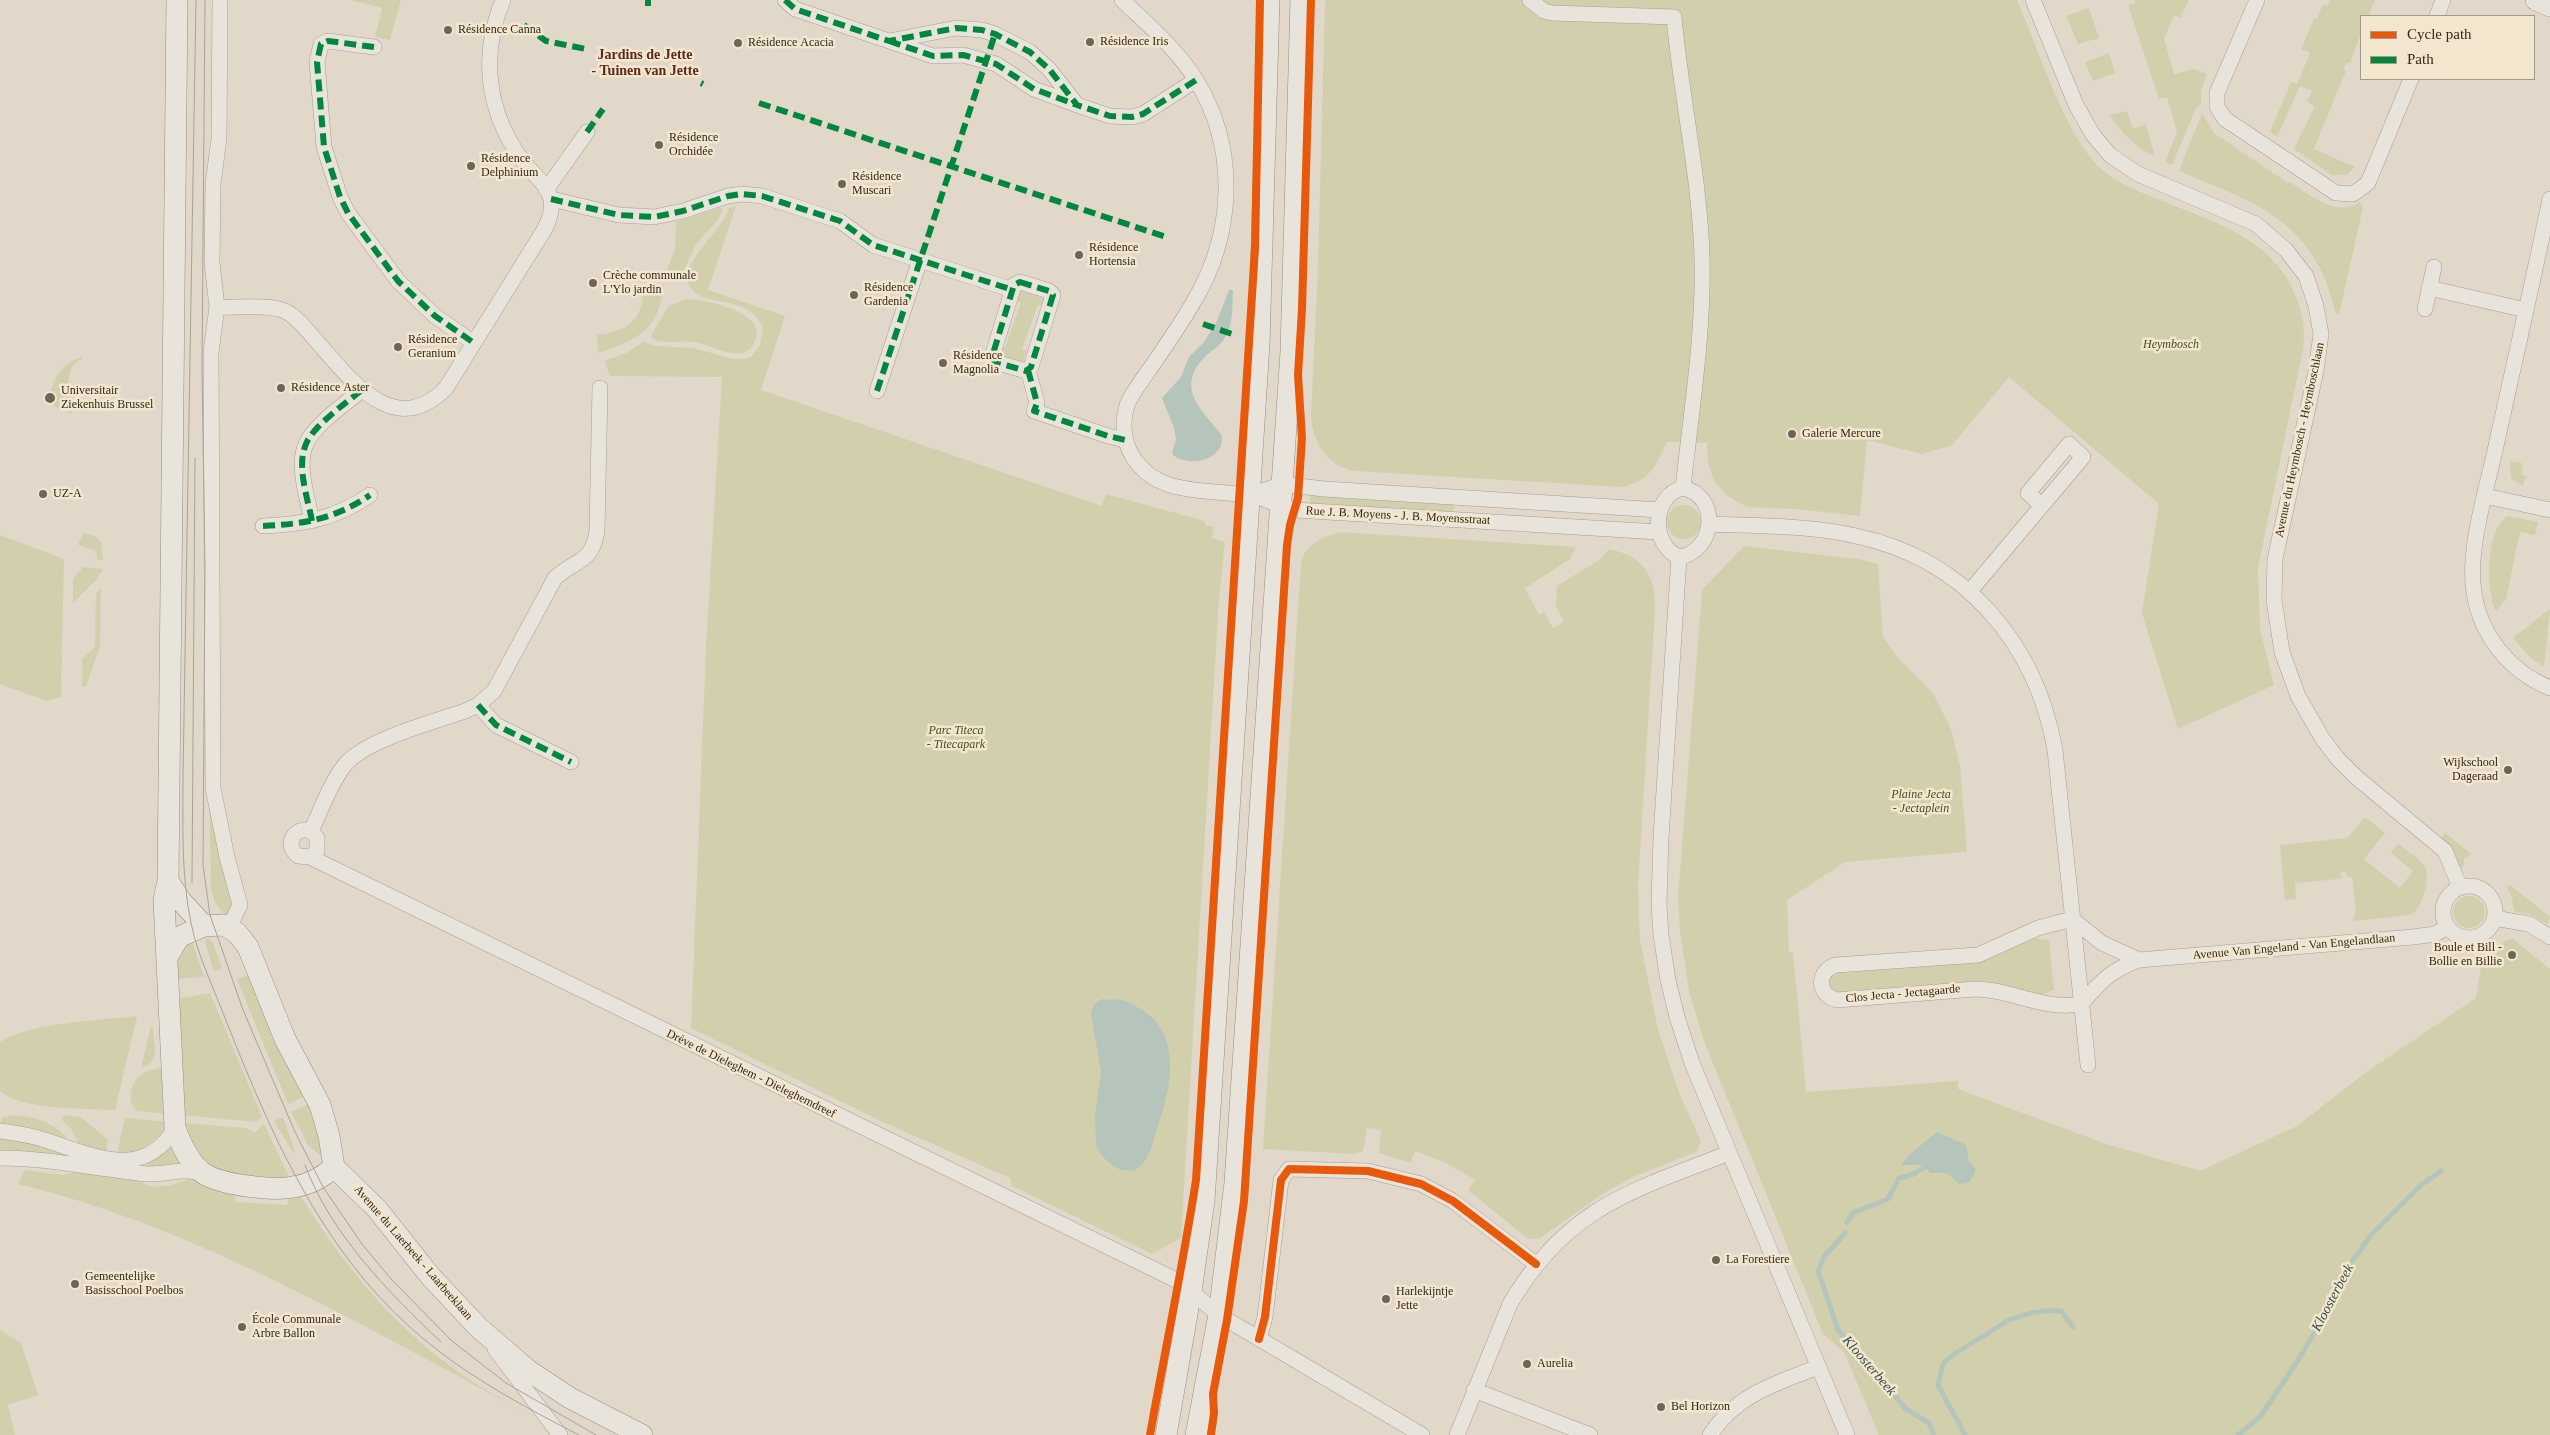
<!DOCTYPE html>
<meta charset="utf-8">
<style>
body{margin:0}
#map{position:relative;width:2550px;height:1435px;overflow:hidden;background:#e1d8ca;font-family:Georgia,serif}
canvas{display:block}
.legend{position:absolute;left:2360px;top:15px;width:175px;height:65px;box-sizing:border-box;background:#f3e6cf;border:1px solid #a69987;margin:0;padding:6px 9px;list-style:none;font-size:15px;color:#33261c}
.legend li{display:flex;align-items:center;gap:10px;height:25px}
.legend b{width:25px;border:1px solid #a69987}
</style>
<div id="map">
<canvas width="2550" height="1435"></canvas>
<ul class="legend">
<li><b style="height:6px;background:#e8590c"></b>Cycle path</li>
<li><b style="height:6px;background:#00873e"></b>Path</li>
</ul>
</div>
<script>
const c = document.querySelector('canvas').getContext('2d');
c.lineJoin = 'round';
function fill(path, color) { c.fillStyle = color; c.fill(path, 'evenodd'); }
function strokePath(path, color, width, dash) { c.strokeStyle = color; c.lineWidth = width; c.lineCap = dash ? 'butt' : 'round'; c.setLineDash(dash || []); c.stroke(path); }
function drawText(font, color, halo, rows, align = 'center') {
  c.font = font + ' Georgia,serif'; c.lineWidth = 5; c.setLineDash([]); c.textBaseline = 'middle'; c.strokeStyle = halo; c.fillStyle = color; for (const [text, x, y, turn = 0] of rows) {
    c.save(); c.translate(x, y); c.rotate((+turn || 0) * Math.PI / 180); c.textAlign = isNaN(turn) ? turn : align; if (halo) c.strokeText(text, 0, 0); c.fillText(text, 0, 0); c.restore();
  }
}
const green = new Path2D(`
 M 350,0 L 401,0 L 390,40 L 375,37 L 382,8 Z
 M 1325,0 L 2017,0 C 2037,46 2065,134 2099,167 C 2114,181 2135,190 2155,198 C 2206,219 2269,236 2293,290 C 2302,309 2306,329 2303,349 L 2258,568 L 2260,629 L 2274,685 L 2178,729 L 2142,613 L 2159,504 L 2009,377 L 1952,445 L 1922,454 L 1867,440 L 1860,516 L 1796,509 L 1747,507 L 1729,497 L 1715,483 L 1708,463 L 1707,443 L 1667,442 C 1656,465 1650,482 1621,487 L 1355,471 C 1328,467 1312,442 1311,416 L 1318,267 Z
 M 2135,0 L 2189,0 L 2180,18 L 2174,15 L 2164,39 L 2174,74 L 2195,69 L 2207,74 L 2201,92 L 2201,105 L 2196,108 L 2172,165 L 2165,162 L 2177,132 L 2167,97 L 2159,99 L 2128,5 L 2135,3 Z
 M 2330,0 L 2375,0 L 2368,16 L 2361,16 L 2361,33 L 2350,63 L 2347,63 L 2343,70 L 2346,71 L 2314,149 L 2355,167 L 2347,175 L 2332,175 L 2294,149 L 2315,106 L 2307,102 L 2312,91 L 2300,86 L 2277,137 L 2270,132 L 2291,82 L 2297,84 L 2310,53 L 2301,49 L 2314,19 L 2317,19 L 2323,4 L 2327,6 Z
 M 2089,8 L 2099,38 L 2078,44 L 2066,16 Z
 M 2109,53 L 2115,73 L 2093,81 L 2085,62 Z
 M 2127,111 L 2133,129 L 2146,124 L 2155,157 C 2136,147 2121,134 2110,115 Z
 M 2202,113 L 2214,133 L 2288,183 L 2290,182 C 2311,196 2335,217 2360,202 L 2363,207 L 2339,314 L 2336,314 C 2314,220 2259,205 2179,171 Z
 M 736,206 L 708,290 L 785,316 L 761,390 L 1102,506 L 1106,494 L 1205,521 L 1205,525 L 1214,527 L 1212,538 L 1225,542 L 1219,598 L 1181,1238 L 1152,1254 L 1012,1186 L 1010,1178 L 883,1122 L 691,1028 L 706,648 L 722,377 L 610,376 L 604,361 L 626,353 L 643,342 L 656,346 L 693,348 L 733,359 L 745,359 L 751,357 L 760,345 L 763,327 C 747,293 707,309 691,288 C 674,266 725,229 729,208 Z
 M 721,208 L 723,211 L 716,222 L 696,244 L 681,277 L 672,278 L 667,269 L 675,249 L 676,222 Z
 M 663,285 C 661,329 636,341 598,353 L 597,335 C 628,331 644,320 643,286 Z
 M 1022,289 L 1044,299 L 1042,306 L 1038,305 L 1022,349 L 1027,351 L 1022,363 L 1014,364 L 998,355 L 1001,346 L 1005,347 L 1007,342 L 1021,303 L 1016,302 Z
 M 687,299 C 707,300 768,312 755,341 C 753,346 748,352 742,353 C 726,356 709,344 694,342 C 681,340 663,345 652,338 L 651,335 L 669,306 Z
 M 81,357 L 82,359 C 61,367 70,399 72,415 L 63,406 L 59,410 L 48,398 C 55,378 60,364 81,357 Z
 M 2510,461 L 2522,463 L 2522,475 L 2526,476 L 2523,486 L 2511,478 Z
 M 1310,495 L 1452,503 L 1455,508 L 1451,512 L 1310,503 Z
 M1667 522a17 17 0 1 1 34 0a17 17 0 1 1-34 0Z
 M 2508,516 L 2538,522 L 2535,535 L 2520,532 L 2506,599 L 2496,611 C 2486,590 2485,529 2508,516 Z
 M 1340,532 L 1576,547 L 1570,559 L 1525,588 L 1539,615 L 1544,612 L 1553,628 L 1564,622 L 1556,607 L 1557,586 L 1599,560 L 1609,549 C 1643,556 1656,575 1655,610 L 1638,885 L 1640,940 L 1658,1030 L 1680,1095 L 1701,1141 L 1696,1152 L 1633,1177 L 1605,1192 L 1539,1239 L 1528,1239 L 1468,1190 L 1475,1180 L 1446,1163 L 1415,1151 L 1411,1163 L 1379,1153 L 1381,1130 L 1367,1128 L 1363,1151 L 1355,1154 L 1263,1149 L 1301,562 C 1306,544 1323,537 1340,532 Z
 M 83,533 L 95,536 L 101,542 L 103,560 L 98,560 L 95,551 L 78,545 Z
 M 0,535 L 64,559 L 61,697 L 47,701 L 0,684 Z
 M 1744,546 L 1857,559 L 1878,564 L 1883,637 L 1899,659 L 1933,693 L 1951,729 L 1960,766 L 1967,852 L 1845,862 L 1787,900 L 1789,952 L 1793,953 L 1806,1092 L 1958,1081 L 1958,1089 L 2106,1144 L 2200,1171 L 2297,1126 L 2365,1073 L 2476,998 L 2483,955 L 2507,940 L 2513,939 L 2550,969 L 2550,1435 L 1879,1435 L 1844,1352 L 1823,1334 L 1704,1041 L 1689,991 L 1680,931 L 1678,898 L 1702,590 Z
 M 83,567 L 103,569 L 97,579 L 73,603 L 73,579 Z
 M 101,588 L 100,646 L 86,686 L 82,687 L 82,659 L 95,647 L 96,593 Z
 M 2550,609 L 2544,666 L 2532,659 L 2513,638 Z
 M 209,786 L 235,903 L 228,915 L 224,915 L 214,900 L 211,888 Z
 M 2365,817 L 2385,833 L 2364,859 L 2400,888 L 2413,871 L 2391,853 L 2398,844 C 2420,862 2434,863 2424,893 C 2421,903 2419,909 2410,915 L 2353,921 L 2356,910 L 2352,877 L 2347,877 L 2346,872 L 2341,872 L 2342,878 L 2339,879 L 2295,883 L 2296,899 L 2285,900 L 2280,845 L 2347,838 Z
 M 2446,833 L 2471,854 L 2464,858 L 2464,866 L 2460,868 L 2452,851 L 2441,838 Z
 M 2510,885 L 2550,917 L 2547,924 L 2532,915 L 2514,911 L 2512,898 L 2507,887 Z
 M2453 912a16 16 0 1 1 32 0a16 16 0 1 1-32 0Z
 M 207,938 L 212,941 L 222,968 L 214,972 L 205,942 Z
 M 2036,938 L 2049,940 L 2054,990 L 2041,995 L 1985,981 L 1838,992 L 1832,990 L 1829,984 L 1830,977 L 1837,972 L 1984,961 Z
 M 191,939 L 204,977 L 186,978 L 175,981 C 175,963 180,954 191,939 Z
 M 252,974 L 308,1095 L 288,1104 L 237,979 Z
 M 210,993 L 262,1117 L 257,1122 L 182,1115 L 176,999 Z
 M 137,1016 L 115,1110 C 85,1108 24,1111 0,1091 L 0,1042 C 27,1023 103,1020 137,1016 Z
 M 151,1026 L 153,1029 C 154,1047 161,1062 141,1068 Z
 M 168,1065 L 169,1114 L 137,1111 C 126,1101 130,1080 144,1073 C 151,1069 160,1068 168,1065 Z
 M 312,1102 L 323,1158 L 308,1145 L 291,1112 Z
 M 12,1115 C 32,1116 57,1122 68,1141 L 0,1126 L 2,1118 Z
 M 64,1115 L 81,1117 L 108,1140 L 106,1152 L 80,1147 L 72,1130 L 61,1119 Z
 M 283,1117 L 295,1151 L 294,1154 L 274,1121 Z
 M 125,1118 L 168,1122 L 161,1134 L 140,1151 L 117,1153 Z
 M 183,1123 L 246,1128 L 255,1133 L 264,1124 L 291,1181 C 260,1178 215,1182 195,1152 C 190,1144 187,1132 183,1123 Z
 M 0,1137 L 29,1141 L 72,1157 L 0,1153 Z
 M 172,1146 L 182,1163 L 170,1166 L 145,1166 Z
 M 24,1170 L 63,1175 L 80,1171 L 132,1179 L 153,1187 L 172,1185 L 186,1180 L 186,1176 L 235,1190 L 235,1202 L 287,1205 L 288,1200 L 298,1192 C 345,1268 397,1332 473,1382 C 493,1395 515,1406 536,1418 C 369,1330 203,1229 18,1184 Z
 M 0,1330 L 21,1343 L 38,1395 L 8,1405 L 15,1435 L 0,1435 Z`);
const water = new Path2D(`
 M 1229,290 L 1233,290 C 1232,306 1234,326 1224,339 C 1219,347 1210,351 1204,358 C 1175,388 1202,410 1221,434 C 1228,460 1187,469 1172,454 L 1176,440 L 1174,428 L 1162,398 L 1181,377 L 1189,357 L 1204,342 L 1217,321 Z
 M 1102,999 C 1108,1000 1115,999 1121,1000 C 1129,1000 1138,1008 1145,1012 C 1183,1038 1170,1092 1157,1129 C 1152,1145 1149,1163 1133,1171 L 1121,1170 L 1113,1166 L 1102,1156 L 1096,1145 L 1095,1116 L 1101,1071 L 1091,1014 L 1093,1006 Z
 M 1937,1132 L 1966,1145 L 1969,1161 L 1976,1170 L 1970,1182 L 1959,1184 L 1947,1173 L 1930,1173 L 1924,1165 L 1901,1165 L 1909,1155 Z`);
const stream = new Path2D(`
 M 1847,1222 L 1853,1213 L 1888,1199 L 1899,1178 L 1914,1174 L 1926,1166
 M 1845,1233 L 1824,1257 L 1818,1271 L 1838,1330 L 1906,1409 L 1929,1423 L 1934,1435
 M 1965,1435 L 1938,1385 L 1943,1364 L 1951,1356 L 2009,1320 C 2025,1314 2045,1309 2061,1311 L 2073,1327
 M 2238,1435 L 2260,1417 L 2295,1365 L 2339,1293 L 2351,1263 L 2371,1235 L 2421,1185 L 2441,1171`);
const street = new Path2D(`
 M 220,0 L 219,139 L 213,184 L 212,263 L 217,307 L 211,352 L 213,788 L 227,857 L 240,905 L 229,928
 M 785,0 L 795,9 L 889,41 L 956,28 L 982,30 L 995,34 L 1030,52 L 1049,69 L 1077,105 L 1110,116 L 1132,117 L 1143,114 L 1196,80
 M 1122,0 C 1148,25 1177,49 1196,80 C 1239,150 1234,235 1193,303 C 1179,327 1163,350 1147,373 C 1140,383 1132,393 1127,405 C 1122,422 1123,441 1133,457 C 1154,491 1193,490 1229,493 C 1236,494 1245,493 1252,495 C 1267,499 1280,507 1295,510 L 1659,532
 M 1530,0 L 1544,11 L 1552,13 L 1674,17 C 1681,97 1700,178 1702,258 C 1704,334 1691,412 1683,488
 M 2033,0 L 2076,105 L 2093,135 L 2110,155 L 2138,174 L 2256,224 L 2286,250 L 2306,276 L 2316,306 L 2321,334 L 2316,371 L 2275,559 L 2274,600 L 2282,652 L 2298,696 L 2322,738 L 2337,758 L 2356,777 L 2445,851 L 2460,887
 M 2257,0 L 2217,93 L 2217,107 L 2225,119 L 2336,193 L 2353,194 L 2368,183 L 2411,79
 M 2437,16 L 2443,0
 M 889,41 L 933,56 L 963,55 L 996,64 L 1034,89 L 1077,105
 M 374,47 L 328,41 L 321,44 L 317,62 L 324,147 L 340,197 L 348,213 L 398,281 L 435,316 L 474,343
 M 546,190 L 587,132
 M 551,199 L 619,215 L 654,217 L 683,211 L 728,196 L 742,194 L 762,196 L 840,221 L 873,245 L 1013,290
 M 2550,199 C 2533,281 2514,364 2496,446 C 2487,488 2467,550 2474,592 C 2480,635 2510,672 2550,688
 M 1020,282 L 1049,291 L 1053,295 L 1031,367 L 1026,371 L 995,362 L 992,357 L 1014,285 Z
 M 2429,288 L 2526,310
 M 217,307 C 235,308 269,304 285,311 C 297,317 305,328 313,337 C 348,376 393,442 446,388 L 544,230 C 549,221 553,211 551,200 C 548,184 531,173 522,160 C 487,112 480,55 503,0
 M 2425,309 L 2434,267
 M 1028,370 L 1037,403 L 1034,411 L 1108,436 L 1125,440
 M 877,391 L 920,260
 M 1683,488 C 1721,496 1715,552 1679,557 C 1651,546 1651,495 1683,488 Z
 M 1251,495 L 1282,484 L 1324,489 L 1660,510
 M 2485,496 L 2550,510
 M 312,521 C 308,499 296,466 306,444 C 313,426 346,403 362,390
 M 1709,524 C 1757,526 1809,525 1856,536 C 1965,559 2036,643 2055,750 L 2088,1065
 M 263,526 C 305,524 335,519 370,495
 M 1679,557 L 1661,837 L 1659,904 L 1661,935 L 1668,980 L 1677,1017 L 1692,1063 L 1847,1435
 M 1970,591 L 2083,457 L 2069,444 L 2028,493 L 2041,505
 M 478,705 L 496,725 L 571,762
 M 311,831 C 321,810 330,784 344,766 C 364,740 434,722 465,711 L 478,705 L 494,691 L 555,578 C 576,559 593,563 597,530 L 600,388
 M 310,857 L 317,851 L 317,838 L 311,831 C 295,826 283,844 298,856 L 310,857 L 1180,1282 L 1219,1315 L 1422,1435
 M2443 912a26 26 0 1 1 52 0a26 26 0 1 1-52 0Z
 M 2494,918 L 2529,924 L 2550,937
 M 2072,919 L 2038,928 L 1978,955 L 1836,965 C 1816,971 1817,995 1837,1000 L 1975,989 C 2011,989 2044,1011 2081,1004
 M 2072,919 L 2102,943 L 2139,960
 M 2081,1004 C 2100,982 2111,970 2139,960 L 2413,937 L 2435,934 L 2447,927
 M 0,1131 C 15,1133 30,1135 45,1140 C 92,1155 143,1182 175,1128
 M 0,1158 C 49,1158 97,1169 146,1174 C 166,1175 184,1167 203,1174
 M 1259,1339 L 1265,1317 L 1281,1180 L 1289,1169 L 1368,1171 L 1421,1184 L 1453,1201 L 1536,1264
 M 495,1349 L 560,1435
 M 1474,1390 L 1590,1435
 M 1457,1435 L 1510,1304 C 1567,1207 1632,1191 1729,1153
 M 1710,1435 C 1736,1395 1776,1383 1818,1367`);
const secondary = new Path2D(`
 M 177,0 L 168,881 L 164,900 L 175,1128 C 181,1144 189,1163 203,1173 C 220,1185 273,1191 293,1187 C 308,1185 323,1177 334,1167
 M 2536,0 L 2550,6
 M 168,881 L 181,901 L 204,926
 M 169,954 L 179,937 L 204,926 L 224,925 L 237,933 L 248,947 L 285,1039 L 320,1105 L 329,1136 L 334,1167 L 377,1209 L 431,1277 L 479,1328 L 529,1371 L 570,1398 L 642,1435
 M 1166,1435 L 1191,1291 L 1204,1201 L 1259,344 L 1269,0
 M 1196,1435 L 1219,1315 L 1235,1183 L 1291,352 L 1301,0`);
const tram = new Path2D(`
 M 196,0 L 183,776 C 183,825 181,875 191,923 C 198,957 215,991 227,1023 C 271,1134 320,1247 411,1328 C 461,1373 519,1404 579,1435
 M 205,0 L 202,368 L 205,567 L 203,865 L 210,915 L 243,1010 L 295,1132 L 323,1187 L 362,1244 L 391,1279 L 452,1341 L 506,1383 L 596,1435
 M 192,883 L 195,458
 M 305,1165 C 330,1233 389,1293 441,1342`);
const quiet = new Path2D(`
 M 785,0 L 795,9 L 889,41 L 956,28 L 982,30 L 995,34 L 1030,52 L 1049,69 L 1077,105 L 1110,116 L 1132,117 L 1143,114 L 1196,80
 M 648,6 L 648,0
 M 524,25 L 546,41 L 586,49
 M 889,41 L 933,56 L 963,55 L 996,64 L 1034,89 L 1077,105
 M 374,47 L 328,41 L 321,44 L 317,62 L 324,147 L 340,197 L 348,213 L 398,281 L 435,316 L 474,343
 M 701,83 L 703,84
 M 759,103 L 1166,237
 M 587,132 L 603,109
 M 551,199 L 619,215 L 654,217 L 683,211 L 728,196 L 742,194 L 762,196 L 840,221 L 873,245 L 1013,290
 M 1020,282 L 1049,291 L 1053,295 L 1031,367 L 1026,371 L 995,362 L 992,357 L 1014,285 Z
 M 1203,324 L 1235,335
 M 1028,370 L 1037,403 L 1034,411 L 1108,436 L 1125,440
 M 877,391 L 995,34
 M 312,521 C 308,499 296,466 306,444 C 313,426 346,403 362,390
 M 263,526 C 305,524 335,519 370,495
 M 478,705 L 496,725 L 571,762`);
const cycleway = new Path2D(`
 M 1259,1339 L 1265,1317 L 1281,1180 L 1289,1169 L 1368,1171 L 1421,1184 L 1453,1201 L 1536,1264
 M 1150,1435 C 1165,1350 1183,1265 1196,1180 L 1255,248 L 1260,0
 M 1211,1435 L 1214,1413 L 1213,1394 L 1227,1320 L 1244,1201 L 1287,545 L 1290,525 L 1298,498 L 1302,438 L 1298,375 L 1302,309 L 1311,0`);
const markers = [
 [448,30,5,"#706459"],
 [1090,42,5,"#706459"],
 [738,43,5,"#706459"],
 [659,145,5,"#706459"],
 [471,166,5,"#706459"],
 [842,184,5,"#706459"],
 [1079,255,5,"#706459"],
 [593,283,5,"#706459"],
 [854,295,5,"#706459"],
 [398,347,5,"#706459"],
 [943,363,5,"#706459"],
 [281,388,5,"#706459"],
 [50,398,6,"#706459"],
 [1792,434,5,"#706459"],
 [43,494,5,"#706459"],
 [2508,770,5,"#706459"],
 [2512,955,5,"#706459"],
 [1716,1260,5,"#706459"],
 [75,1284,5,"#706459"],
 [1386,1299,5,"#706459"],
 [242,1327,5,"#706459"],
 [1527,1364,5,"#706459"],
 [1661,1407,5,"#706459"]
];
const poiNames = [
 ["Résidence Canna",458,30],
 ["Résidence Iris",1100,42],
 ["Résidence Acacia",748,43],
 ["Résidence",669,138],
 ["Orchidée",669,152],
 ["Résidence",481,159],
 ["Delphinium",481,173],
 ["Résidence",852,177],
 ["Muscari",852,191],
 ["Résidence",1089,248],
 ["Hortensia",1089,262],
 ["Crèche communale",603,276],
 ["L'Ylo jardin",603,290],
 ["Résidence",864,288],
 ["Gardenia",864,302],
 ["Résidence",408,340],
 ["Geranium",408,354],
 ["Résidence",953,356],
 ["Magnolia",953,370],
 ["Résidence Aster",291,388],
 ["Universitair",61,391],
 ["Ziekenhuis Brussel",61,405],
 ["Galerie Mercure",1802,434],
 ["UZ-A",53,494],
 ["Wijkschool",2498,763,"right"],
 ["Dageraad",2498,777,"right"],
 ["Boule et Bill -",2502,948,"right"],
 ["Bollie en Billie",2502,962,"right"],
 ["La Forestiere",1726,1260],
 ["Gemeentelijke",85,1277],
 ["Basisschool Poelbos",85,1291],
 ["Harlekijntje",1396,1292],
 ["Jette",1396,1306],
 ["École Communale",252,1320],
 ["Arbre Ballon",252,1334],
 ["Aurelia",1537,1364],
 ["Bel Horizon",1671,1407]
];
const parkNames = [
 ["Heymbosch",2171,345],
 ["Parc Titeca",956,731],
 ["- Titecapark",956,745],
 ["Plaine Jecta",1921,795],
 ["- Jectaplein",1921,809]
];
const streetNames = [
 ["Avenue du Heymbosch - Heymboschlaan",2300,440,-78],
 ["Rue J. B. Moyens - J. B. Moyensstraat",1398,516,3],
 ["Avenue Van Engeland - Van Engelandlaan",2294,947,-5],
 ["Clos Jecta - Jectagaarde",1903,994,-5],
 ["Drève de Dieleghem - Dieleghemdreef",751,1074,26],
 ["Avenue du Laerbeek - Laarbeeklaan",413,1253,49]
];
const neighbourhoodNames = [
 ["Jardins de Jette",645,55],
 ["- Tuinen van Jette",645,71]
];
const waterNames = [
 ["Kloosterbeek",2333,1298,-62],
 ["Kloosterbeek",1869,1366,49]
];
fill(green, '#d2cfac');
fill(water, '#b5c5bb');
strokePath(stream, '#b5c5bb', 5);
strokePath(street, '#a69e94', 16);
strokePath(secondary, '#958d83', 22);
strokePath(street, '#e9e4db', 15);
strokePath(secondary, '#e9e4db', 21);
strokePath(tram, '#a8a29b', 1);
strokePath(quiet, '#00873e', 6, [12, 6]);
strokePath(cycleway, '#e8590c', 8);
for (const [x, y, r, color] of markers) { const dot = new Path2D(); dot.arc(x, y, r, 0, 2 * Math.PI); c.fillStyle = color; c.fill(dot); strokePath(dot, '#f3e6cf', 2); }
drawText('12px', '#33261c', '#f3e6cf', poiNames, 'left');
drawText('italic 12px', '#464e24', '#f3e6cf', parkNames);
drawText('12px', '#33261c', '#f3e6cf', streetNames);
drawText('bold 14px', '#5d281e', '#f3e6cf', neighbourhoodNames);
drawText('italic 14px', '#2c524d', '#f3e6cf', waterNames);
</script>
